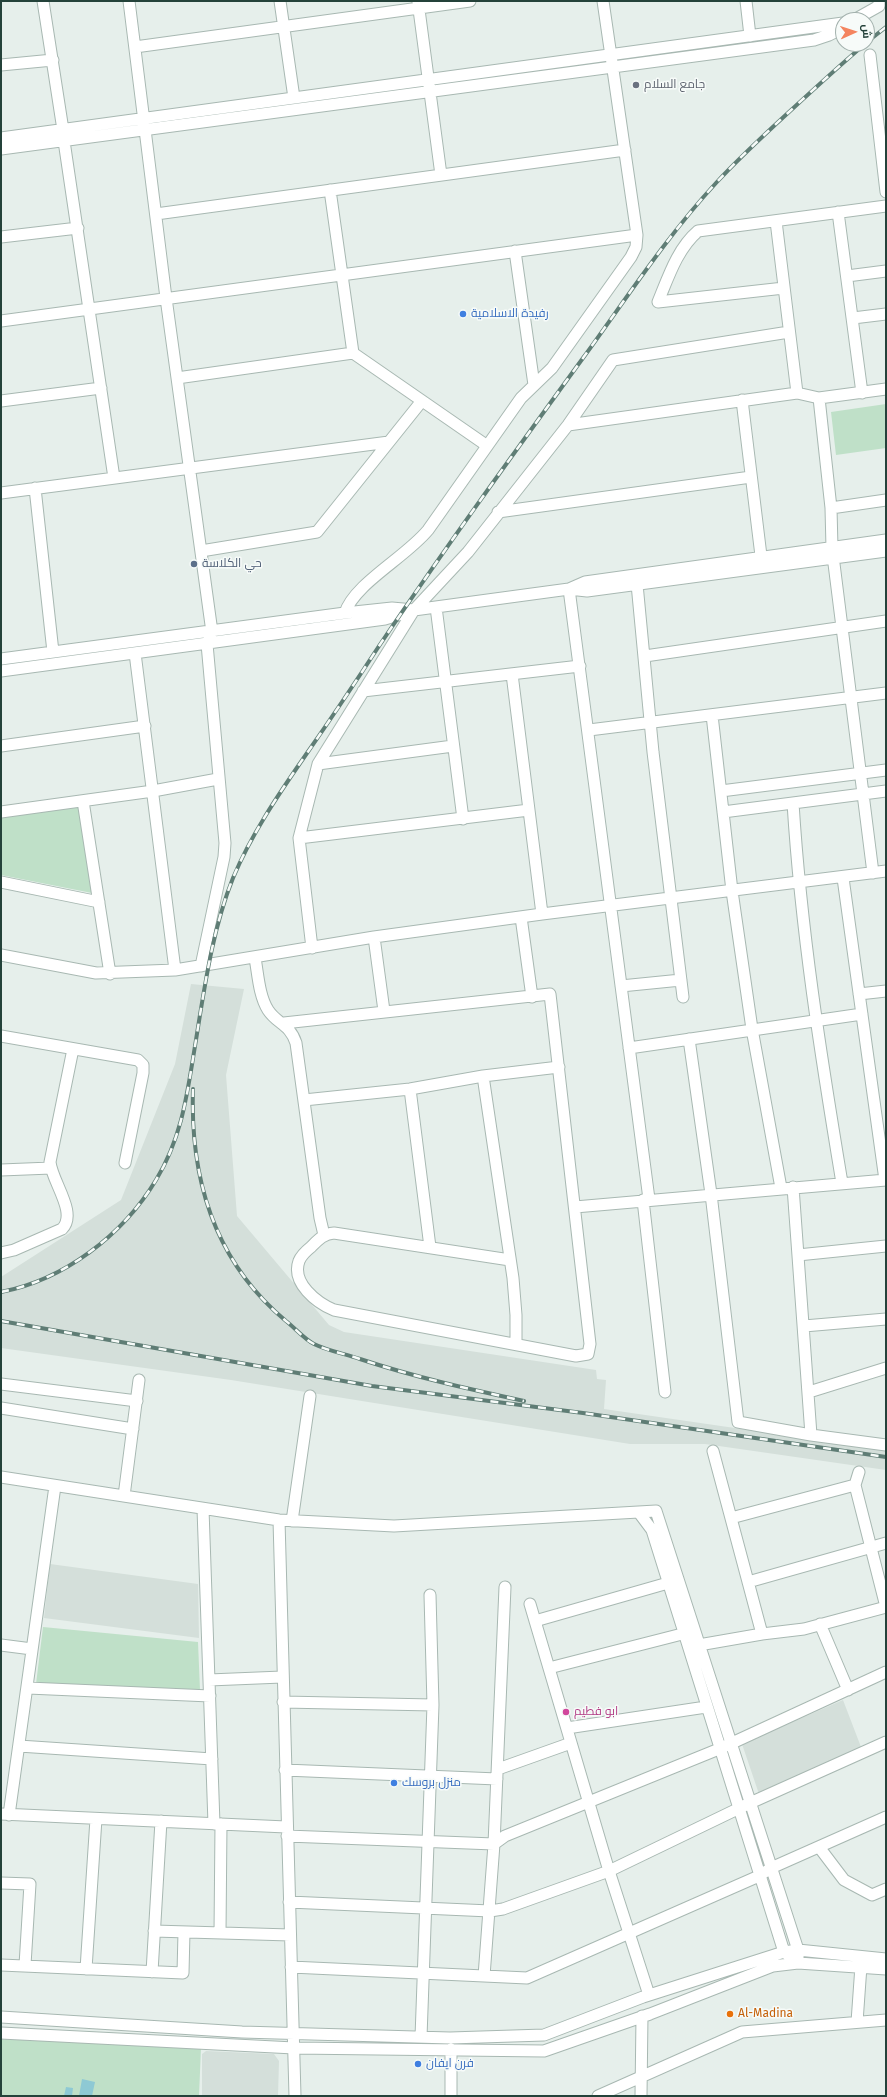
<!DOCTYPE html>
<meta charset="utf-8">
<style>
body{margin:0}
#map{position:relative;width:887px;height:2097px;overflow:hidden;background:#e6efeb;font-family:"Fira Sans",Cairo,sans-serif}
canvas{display:block}
.frame{position:absolute;inset:0;border:2px solid #24423a;pointer-events:none}
.north{position:absolute;left:835px;top:12px;width:40px;height:40px;box-sizing:border-box;background:#f7fbf9;border:1px solid #a3b1ad;border-radius:50%;rotate:87deg;font-size:11px;font-weight:700;line-height:16px;text-align:center;color:#24423a}
.north::after{content:'';display:block;margin:auto;width:14px;height:18px;background:#f4845f;clip-path:polygon(50% 0,100% 100%,50% 72%,0 100%)}
</style>
<div id="map">
<canvas width="887" height="2097"></canvas>
<div class="frame"></div>
<div class="north">ش</div>
</div>
<script>
const c = document.querySelector('canvas').getContext('2d');
c.lineJoin = 'round';
function fill(path, color) { c.fillStyle = color; c.fill(path, 'evenodd'); }
function strokePath(path, color, width, dash) { c.strokeStyle = color; c.lineWidth = width; c.lineCap = dash ? 'butt' : 'round'; c.setLineDash(dash || []); c.stroke(path); }
function drawText(font, color, halo, rows, align = 'center') {
  c.font = font + ' "Fira Sans",Cairo,sans-serif'; c.lineWidth = 3; c.setLineDash([]); c.textBaseline = 'middle'; c.strokeStyle = halo; c.fillStyle = color; for (const [text, x, y, turn = 0] of rows) {
    c.save(); c.translate(x, y); c.rotate((+turn || 0) * Math.PI / 180); c.textAlign = isNaN(turn) ? turn : align; if (halo) c.strokeText(text, 0, 0); c.fillText(text, 0, 0); c.restore();
  }
}
const built = new Path2D(`
 M 191,984 L 244,989 L 226,1075 L 237,1216 L 329,1325 L 344,1332 L 596,1370 L 597,1379 L 606,1380 L 604,1409 L 886,1450 L 886,1470 L 705,1444 L 630,1444 L 231,1380 L 1,1348 L 1,1277 L 121,1200 L 175,1064 Z
 M 50,1564 L 198,1584 L 199,1638 L 44,1618 Z
 M 843,1700 L 861,1747 L 759,1794 L 742,1744 Z
 M 206,2051 L 274,2054 L 279,2061 L 278,2096 L 202,2096 L 202,2054 Z`);
const green = new Path2D(`
 M 886,404 L 886,448 L 836,455 L 831,412 Z
 M 79,807 L 92,893 L 1,875 L 1,817 Z
 M 43,1627 L 198,1642 L 200,1690 L 36,1684 Z
 M 1,2039 L 201,2048 L 199,2096 L 1,2096 Z`);
const water = new Path2D(`
 M 82,2079 L 95,2082 L 92,2096 L 79,2096 Z
 M 66,2087 L 73,2088 L 72,2096 L 64,2096 Z`);
const minor = new Path2D(`
 M 43,1 L 63,130
 M 129,1 L 166,298 L 212,632 L 207,644 L 225,843 L 224,857 L 201,966
 M 280,1 L 294,98
 M 746,1 L 750,36
 M 418,2 L 441,175
 M 854,20 L 879,6 L 879,1
 M 135,47 L 470,1
 M 870,55 L 886,192
 M 1,65 L 53,60
 M 1,138 L 843,23
 M 64,141 L 114,478
 M 1,149 L 814,40 L 829,35 L 843,28
 M 330,190 L 353,353
 M 838,212 L 862,393
 M 156,214 L 625,150
 M 776,221 L 797,393
 M 1,237 L 78,228
 M 515,251 L 534,385
 M 847,276 L 886,271
 M 784,288 L 658,302 C 668,278 677,249 698,231 L 886,206
 M 853,318 L 886,314
 M 1,321 L 637,235
 M 177,378 L 353,353 L 486,445
 M 819,398 L 831,508 L 832,548 L 873,873
 M 742,400 L 762,564
 M 1,401 L 101,388
 M 568,425 L 797,393 L 819,398 L 886,389
 M 35,488 L 53,652
 M 1,493 L 389,442
 M 831,508 L 886,500
 M 498,512 L 751,477
 M 201,551 L 317,532 L 421,402
 M 637,584 L 653,752 L 683,997
 M 569,589 L 649,1199
 M 569,589 L 587,591 L 886,551
 M 436,607 L 463,819
 M 345,613 C 354,584 406,557 428,530 L 521,398 L 552,368 L 631,257 L 636,247 L 637,235 L 603,1
 M 135,653 L 175,970
 M 645,656 L 886,621
 M 1,659 L 345,613 L 392,608 L 414,610 L 436,607 L 569,589 L 585,582 L 886,540
 M 1,671 L 385,619 L 412,611
 M 512,674 L 542,914
 M 363,691 L 580,666
 M 712,715 L 732,891 L 752,1029 L 781,1188
 M 589,730 L 886,693
 M 1,746 L 145,726
 M 318,764 L 453,746
 M 721,791 L 886,770
 M 83,801 L 110,974
 M 793,803 C 801,931 821,1057 842,1183
 M 1,812 L 153,791 L 218,779
 M 723,812 L 886,791
 M 299,838 L 529,810
 M 843,878 L 885,1180
 M 1,882 L 99,902
 M 521,917 L 532,997
 M 374,937 L 384,1011
 M 312,948 L 299,838 L 318,764 L 414,610 L 468,552 L 568,425 L 613,360 L 789,332
 M 1,955 L 96,973 L 175,970 L 374,937 L 542,914 L 886,871
 M 255,958 C 258,974 259,996 268,1010 C 277,1024 290,1024 296,1043 L 320,1218 L 324,1235
 M 621,986 L 681,980
 M 859,994 L 886,991
 M 284,1023 L 550,994 L 590,1344 L 588,1354 L 576,1356 L 334,1310 C 317,1303 291,1283 299,1261 C 301,1256 306,1251 311,1247 C 318,1240 323,1234 334,1233 L 510,1260
 M 1,1036 L 138,1060 L 143,1065 L 143,1073 L 125,1163
 M 689,1039 L 711,1194 L 738,1422 L 811,1435 L 886,1445
 M 629,1048 L 862,1014
 M 483,1076 L 513,1278 L 516,1315 L 516,1344
 M 410,1089 L 430,1247
 M 304,1100 L 410,1089 L 483,1076 L 559,1067
 M 1,1170 L 51,1168
 M 793,1187 L 811,1435
 M 643,1200 L 665,1392
 M 575,1207 L 886,1180
 M 1,1253 L 14,1250 L 62,1229 C 78,1213 52,1182 50,1162 L 73,1049
 M 798,1255 L 886,1246
 M 804,1326 L 886,1319
 M 1,1384 L 137,1401
 M 809,1392 L 886,1368
 M 1,1408 L 133,1429
 M 713,1451 L 762,1634
 M 859,1472 L 855,1485 L 886,1607
 M 1,1477 L 279,1520 L 394,1526 L 656,1511 L 798,1950 L 798,1963 L 784,1952 L 652,1530 L 640,1514
 M 124,1496 L 139,1380
 M 203,1509 L 214,1824
 M 731,1518 L 855,1485
 M 279,1520 L 295,2096
 M 292,1521 L 310,1396
 M 748,1582 L 886,1543
 M 530,1604 L 609,1871 L 649,1995
 M 535,1621 L 668,1583
 M 820,1624 L 848,1690
 M 1,1645 L 32,1649
 M 693,1646 L 762,1634 L 804,1629 L 886,1607
 M 549,1668 L 690,1632
 M 209,1680 L 282,1677
 M 28,1688 L 210,1696
 M 283,1702 L 433,1705
 M 567,1728 L 706,1707
 M 19,1746 L 212,1759
 M 498,1769 L 571,1743
 M 285,1770 L 497,1779
 M 1,1814 L 286,1827
 M 9,1815 L 55,1486
 M 287,1836 L 494,1844 L 505,1836 L 719,1749 L 886,1672
 M 819,1847 L 844,1880 L 872,1895 L 886,1889
 M 1,1883 L 30,1884 L 25,1965
 M 289,1902 L 490,1911 L 503,1909 L 609,1871 L 750,1803 L 886,1742
 M 154,1931 L 290,1935
 M 220,1933 L 221,1824
 M 1,1965 L 183,1973 L 184,1932
 M 291,1967 L 527,1978 L 759,1876 L 771,1868 L 886,1817
 M 86,1969 L 96,1819
 M 152,1972 L 161,1821
 M 484,1976 L 494,1844 L 505,1587
 M 1,2017 L 242,2032 L 450,2038 L 544,2035 L 643,1997 L 784,1952 L 798,1950 L 886,1959
 M 857,2022 L 861,1966
 M 1,2033 L 294,2048 L 544,2051 L 650,2014 L 773,1966 L 798,1963 L 886,1969
 M 421,2037 L 433,1705 L 430,1595
 M 451,2096 L 451,2049
 M 598,2096 L 742,2032 L 886,2020
 M 641,2096 L 642,2016`);
const rail = new Path2D(`
 M 867,42 L 886,27
 M 193,1089 C 190,1179 215,1262 286,1321 C 295,1328 304,1339 314,1344 C 328,1351 346,1354 360,1359 C 414,1377 469,1389 524,1401
 M 1,1292 C 64,1280 123,1235 156,1180 C 182,1137 187,1095 195,1046 C 204,991 212,930 233,878 C 251,835 278,795 305,756 C 330,720 355,683 379,646 C 445,548 514,453 583,358 C 626,299 667,236 716,183 C 739,158 764,135 789,112 C 814,89 839,66 865,44
 M 1,1321 L 372,1386 L 583,1413 L 886,1457`);
const markers = [
 [636,85,4,"#6b7280"],
 [463,314,4,"#3f7fe0"],
 [194,564,4,"#5c6f8a"],
 [566,1712,4,"#d1479c"],
 [394,1783,4,"#3f7fe0"],
 [730,2014,4,"#e8710a"],
 [418,2064,4,"#3f7fe0"]
];
const worshipNames = [
 ["جامع السلام",644,85]
];
const shopNames = [
 ["رفيدة الاسلامية",471,314],
 ["منزل بروسك",402,1783],
 ["فرن ايفان",426,2064]
];
const serviceNames = [
 ["حي الكلاسة",202,564]
];
const hotelNames = [
 ["ابو فطيم",574,1712]
];
const foodNames = [
 ["Al-Madina",738,2014]
];
fill(built, '#d4dfda');
fill(green, '#bfe0c8');
fill(water, '#8ec9d4');
strokePath(minor, '#a8b8b2', 13);
strokePath(minor, '#fff', 11);
strokePath(rail, '#5f7d75', 4);
strokePath(rail, '#f7fbf9', 2.5, [8]);
for (const [x, y, r, color] of markers) { const dot = new Path2D(); dot.arc(x, y, r, 0, 2 * Math.PI); c.fillStyle = color; c.fill(dot); strokePath(dot, '#f7fbf9', 1.5); }
drawText('12px', '#5b616d', '#f7fbf9', worshipNames, 'left');
drawText('12px', '#366cbe', '#f7fbf9', shopNames, 'left');
drawText('12px', '#4e5e75', '#f7fbf9', serviceNames, 'left');
drawText('12px', '#b23c85', '#f7fbf9', hotelNames, 'left');
drawText('12px', '#c56008', '#f7fbf9', foodNames, 'left');
</script>
